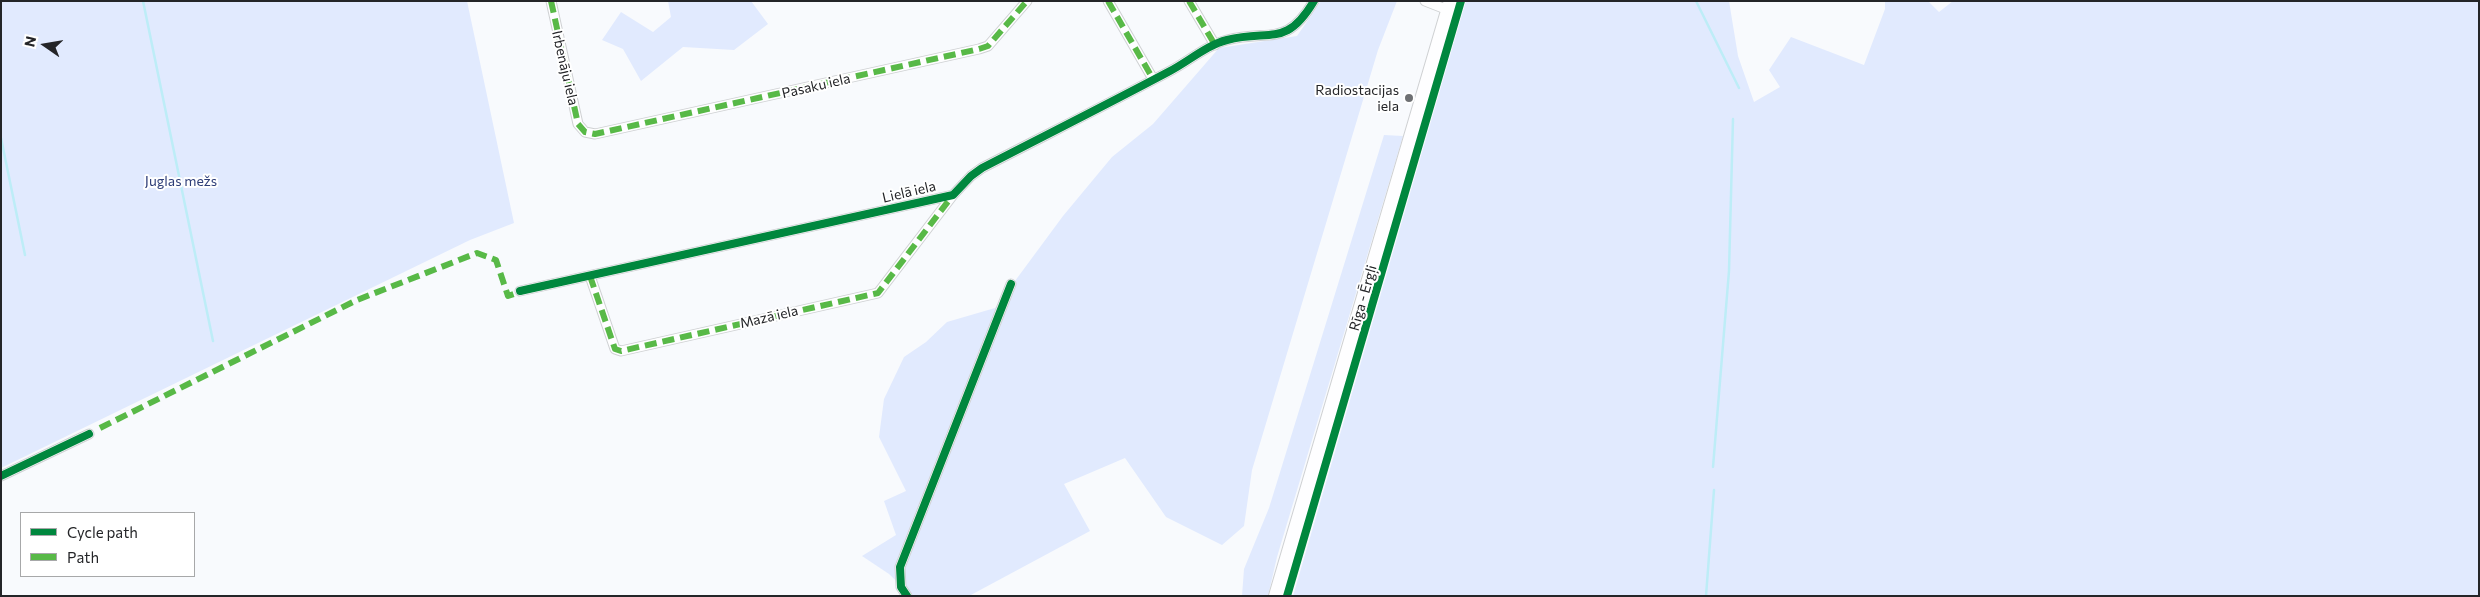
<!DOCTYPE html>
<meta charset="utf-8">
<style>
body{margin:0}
#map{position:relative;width:2480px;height:597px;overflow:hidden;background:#f8fafd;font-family:Commissioner,sans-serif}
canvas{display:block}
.frame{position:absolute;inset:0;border:2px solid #242528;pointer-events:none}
.legend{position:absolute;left:20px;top:512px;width:175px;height:65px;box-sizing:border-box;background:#fff;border:1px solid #a7a8a9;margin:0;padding:6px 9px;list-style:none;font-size:15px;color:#242528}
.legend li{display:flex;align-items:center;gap:10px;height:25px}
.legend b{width:25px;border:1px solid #a7a8a9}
.north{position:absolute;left:20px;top:20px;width:50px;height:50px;-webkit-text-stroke:4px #fff;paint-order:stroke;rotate:283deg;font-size:14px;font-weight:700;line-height:20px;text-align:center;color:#242528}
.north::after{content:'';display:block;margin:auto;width:18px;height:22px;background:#242528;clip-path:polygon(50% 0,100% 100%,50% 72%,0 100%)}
</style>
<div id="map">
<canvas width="2480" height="597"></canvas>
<div class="frame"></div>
<ul class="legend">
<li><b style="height:6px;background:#00873e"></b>Cycle path</li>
<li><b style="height:6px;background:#58b947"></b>Path</li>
</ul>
<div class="north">N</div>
</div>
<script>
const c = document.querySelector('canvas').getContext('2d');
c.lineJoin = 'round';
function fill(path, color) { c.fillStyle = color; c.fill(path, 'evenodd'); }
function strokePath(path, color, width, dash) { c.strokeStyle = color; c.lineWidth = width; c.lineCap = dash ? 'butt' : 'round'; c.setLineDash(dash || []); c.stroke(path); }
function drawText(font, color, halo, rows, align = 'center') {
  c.font = font + ' Commissioner,sans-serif'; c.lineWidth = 4; c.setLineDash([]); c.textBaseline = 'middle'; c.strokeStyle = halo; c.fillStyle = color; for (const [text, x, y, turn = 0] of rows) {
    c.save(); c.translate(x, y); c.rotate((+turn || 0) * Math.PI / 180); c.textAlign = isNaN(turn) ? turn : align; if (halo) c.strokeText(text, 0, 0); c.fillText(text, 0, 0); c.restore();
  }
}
const green = new Path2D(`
 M 1,1 L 467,1 L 514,223 L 470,240 L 1,468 Z
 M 668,1 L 751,1 L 768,24 L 734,50 L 683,47 L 641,81 L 623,49 L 602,40 L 621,12 L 653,32 L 671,17 Z
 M 1321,1 L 1397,1 L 1378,50 L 1252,470 L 1244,526 L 1222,545 L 1166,517 L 1125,458 L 1064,484 L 1090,531 L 969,596 L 912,596 L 889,574 L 862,556 L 896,535 L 884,501 L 906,491 L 879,437 L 884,399 L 904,357 L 926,342 L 947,322 L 995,308 L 1063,216 L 1112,157 L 1153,124 L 1219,48 L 1297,36 Z
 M 1466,1 L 1729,1 L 1738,56 L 1754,102 L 1780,87 L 1769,70 L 1791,37 L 1864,65 L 1885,9 L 1885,1 L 1928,1 L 1939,12 L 1953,1 L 2479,1 L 2479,596 L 1293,596 Z
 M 1384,135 L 1403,136 L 1277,557 L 1268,596 L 1242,596 L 1244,569 L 1269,508 Z`);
const stream = new Path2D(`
 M 143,1 L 213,341
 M 1696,1 L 1739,88
 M 1,138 L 25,255
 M 1713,467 L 1729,271 L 1733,119
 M 1706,596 L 1714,490`);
const street = new Path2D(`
 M 551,1 L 578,124 L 585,132 L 595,134 L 979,49 L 988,46 L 1027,1
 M 1108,1 L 1153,79
 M 1189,1 L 1215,45
 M 1425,1 L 1448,10
 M 590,276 L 615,349 L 621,351 L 878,293 L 953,195
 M 520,291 L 953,195 L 971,176 L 982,168 C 1044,136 1108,104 1170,71 C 1189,61 1207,45 1227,40 C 1271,29 1286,48 1314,1
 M 1,476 L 89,434
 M 907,596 L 901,587 L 900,567 L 1011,284`);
const primary = new Path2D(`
 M 1276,596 L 1451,1`);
const quiet = new Path2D(`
 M 551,1 L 578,124 L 585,132 L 595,134 L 979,49 L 988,46 L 1027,1
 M 1108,1 L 1153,79
 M 1189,1 L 1215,45
 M 590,276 L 615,349 L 621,351 L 878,293 L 953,195
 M 100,428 L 357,300 L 477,253 L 496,260 L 508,296 L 525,290`);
const cycleway = new Path2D(`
 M 520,291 L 953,195 L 971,176 L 982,168 C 1044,136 1108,104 1170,71 C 1189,61 1207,45 1227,40 C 1271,29 1286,48 1314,1
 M 1,476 L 89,434
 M 907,596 L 901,587 L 900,567 L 1011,284
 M 1287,596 L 1461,1`);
const markers = [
 [1409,98,5,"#6e7073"]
];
const streetNames = [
 ["Irbenāju iela",565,68,77],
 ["Pasaku iela",816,86,-13],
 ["Lielā iela",909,192,-13],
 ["Rīga - Ērgļi",1363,298,-74],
 ["Mazā iela",769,317,-13]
];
const poiNames = [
 ["Radiostacijas",1399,90],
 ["iela",1399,106]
];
const parkNames = [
 ["Juglas mežs",181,181]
];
fill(green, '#e1eafe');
strokePath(stream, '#bdedf7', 2.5);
strokePath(street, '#cfd1d3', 11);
strokePath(primary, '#cfd1d3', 16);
strokePath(street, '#fefeff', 9);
strokePath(primary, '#fefeff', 14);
strokePath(quiet, '#58b947', 6, [12, 6]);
strokePath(cycleway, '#00873e', 8);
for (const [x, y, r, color] of markers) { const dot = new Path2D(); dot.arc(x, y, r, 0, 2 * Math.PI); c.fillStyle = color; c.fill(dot); strokePath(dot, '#fff', 2); }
drawText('14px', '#242528', '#fff', streetNames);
drawText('14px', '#242528', '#fff', poiNames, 'right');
drawText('14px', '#2d3d77', '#fff', parkNames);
</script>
